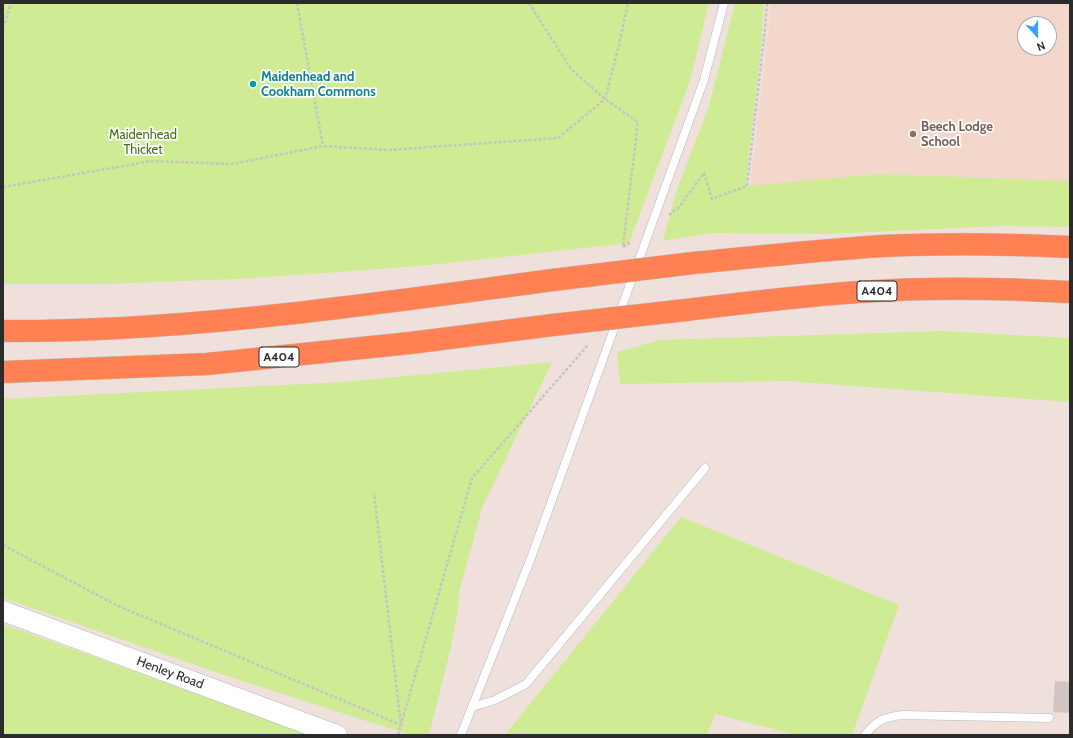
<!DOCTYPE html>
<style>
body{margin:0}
#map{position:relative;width:1073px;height:738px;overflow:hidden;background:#efe0dc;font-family:Cabin,sans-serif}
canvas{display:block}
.frame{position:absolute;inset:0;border:4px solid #2b2b2b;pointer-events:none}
.north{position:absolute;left:1017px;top:16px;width:40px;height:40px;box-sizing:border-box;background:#fff;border:1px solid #aaa;border-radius:50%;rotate:159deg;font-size:11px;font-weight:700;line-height:16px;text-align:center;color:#2b2b2b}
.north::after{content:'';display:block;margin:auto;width:14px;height:18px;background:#39a1ff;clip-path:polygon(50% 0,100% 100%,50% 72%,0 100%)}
</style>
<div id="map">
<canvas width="1073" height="738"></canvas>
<div class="frame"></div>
<div class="north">N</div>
</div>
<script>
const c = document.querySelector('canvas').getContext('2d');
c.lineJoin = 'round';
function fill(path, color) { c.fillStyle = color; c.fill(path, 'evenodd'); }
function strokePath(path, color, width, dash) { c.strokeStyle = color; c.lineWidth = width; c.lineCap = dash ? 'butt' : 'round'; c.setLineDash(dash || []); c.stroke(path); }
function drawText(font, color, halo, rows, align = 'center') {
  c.font = font + ' Cabin,sans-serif'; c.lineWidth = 3.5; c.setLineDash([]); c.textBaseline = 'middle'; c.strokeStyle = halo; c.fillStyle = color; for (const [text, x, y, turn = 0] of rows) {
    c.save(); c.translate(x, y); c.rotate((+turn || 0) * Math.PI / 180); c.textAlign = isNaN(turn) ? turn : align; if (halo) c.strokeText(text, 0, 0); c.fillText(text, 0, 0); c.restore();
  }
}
const education = new Path2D(`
 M 770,3 L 1070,3 L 1070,181 L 880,174 L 750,186 L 769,26 ZM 1025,24 L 1049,24 L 1049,48 L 1025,48 Z`);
const green = new Path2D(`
 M 3,3 L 709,3 L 690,81 L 629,243 L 430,265 L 326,273 L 234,279 L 106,284 L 3,284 Z
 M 735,3 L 764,3 L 761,47 L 746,183 L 747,186 L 880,174 L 1070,181 L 1070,227 L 1003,226 L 824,234 L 711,233 L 663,241 L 676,192 L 709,106 Z
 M 941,331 L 1070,338 L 1070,402 L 787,381 L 620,384 L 617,352 L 660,340 Z
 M 552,362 L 482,508 L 459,592 L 458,610 L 451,647 L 429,735 L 410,735 L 224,675 L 3,598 L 3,399 L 344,382 Z
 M 681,517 L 899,605 L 852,735 L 796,735 L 715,714 L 707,735 L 505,735 Z
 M 3,624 L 310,735 L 3,735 Z`);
const building = new Path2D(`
 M 1055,681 L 1070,682 L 1070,713 L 1053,712 Z`);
const path = new Path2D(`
 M 297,3 L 323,146
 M 529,3 L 571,69 L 605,99 L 638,122 L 623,246
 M 3,28 L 11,3
 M 3,187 L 152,161 L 232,164 L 323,146 L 389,150 L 558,138 L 605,99 L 619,45 L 628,3
 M 669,215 L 679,207 L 704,173 L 712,199 L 747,186 L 765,29 L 767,3
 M 623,247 L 631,242
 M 3,545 L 118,606 L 401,725 L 374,493
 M 398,735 L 472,478 L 588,345`);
const service = new Path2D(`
 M 472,707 L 495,700 L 526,684 L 705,468
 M 461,735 L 531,558 L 704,80 L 724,3
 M 865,735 C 877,720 884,717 903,715 L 1049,718`);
const tertiary = new Path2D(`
 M 3,611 L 337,735`);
const trunk = new Path2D(`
 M 693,263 C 756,257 819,250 883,246 C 945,243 1008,244 1070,247
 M 686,310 C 743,303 800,296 858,292 C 928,287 1000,288 1070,292
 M 3,331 C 187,332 371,304 553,280
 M 3,372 L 207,364 L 410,343 L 553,325`);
const trunkBridge = new Path2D(`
 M 553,280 L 693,263
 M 553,325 L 686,310`);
const markers = [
 [253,84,4,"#0f9aa8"],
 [913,134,4,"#8d6e63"]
];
const shields = [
 [877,291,40],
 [279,357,40]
];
const shieldNames = [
 ["A404",877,291],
 ["A404",279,357]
];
const cultureNames = [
 ["Maidenhead and",261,77],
 ["Cookham Commons",261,92]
];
const educationNames = [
 ["Beech Lodge",921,127],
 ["School",921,142]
];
const parkNames = [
 ["Maidenhead",143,135],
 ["Thicket",143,150]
];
const streetNames = [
 ["Henley Road",170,673,20]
];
fill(education, '#f2d7ca');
fill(green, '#cfeb93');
fill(building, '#d0c5c1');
strokePath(service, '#b0b9c1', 9);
strokePath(tertiary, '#b0b9c1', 21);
strokePath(trunk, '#c4c4c4', 23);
strokePath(path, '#c4c4c4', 2.5, [3, 2]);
strokePath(service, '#fff', 8);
strokePath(tertiary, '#fff', 20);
strokePath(trunk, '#ff8154', 22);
strokePath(trunkBridge, '#c4c4c4', 23, []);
strokePath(trunkBridge, '#ff8154', 22);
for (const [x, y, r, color] of markers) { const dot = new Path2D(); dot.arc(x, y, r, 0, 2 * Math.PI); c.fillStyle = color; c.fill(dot); strokePath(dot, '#fff', 1.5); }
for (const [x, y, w] of shields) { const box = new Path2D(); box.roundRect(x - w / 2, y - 10, w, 20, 3); c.fillStyle = '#fff'; c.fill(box); strokePath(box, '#2b2b2b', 1); }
drawText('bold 12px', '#2b2b2b', null, shieldNames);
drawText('bold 13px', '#0d838f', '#fff', cultureNames, 'left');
drawText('bold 13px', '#785e54', '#fff', educationNames, 'left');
drawText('13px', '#467113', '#fff', parkNames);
drawText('13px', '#2b2b2b', '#fff', streetNames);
</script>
